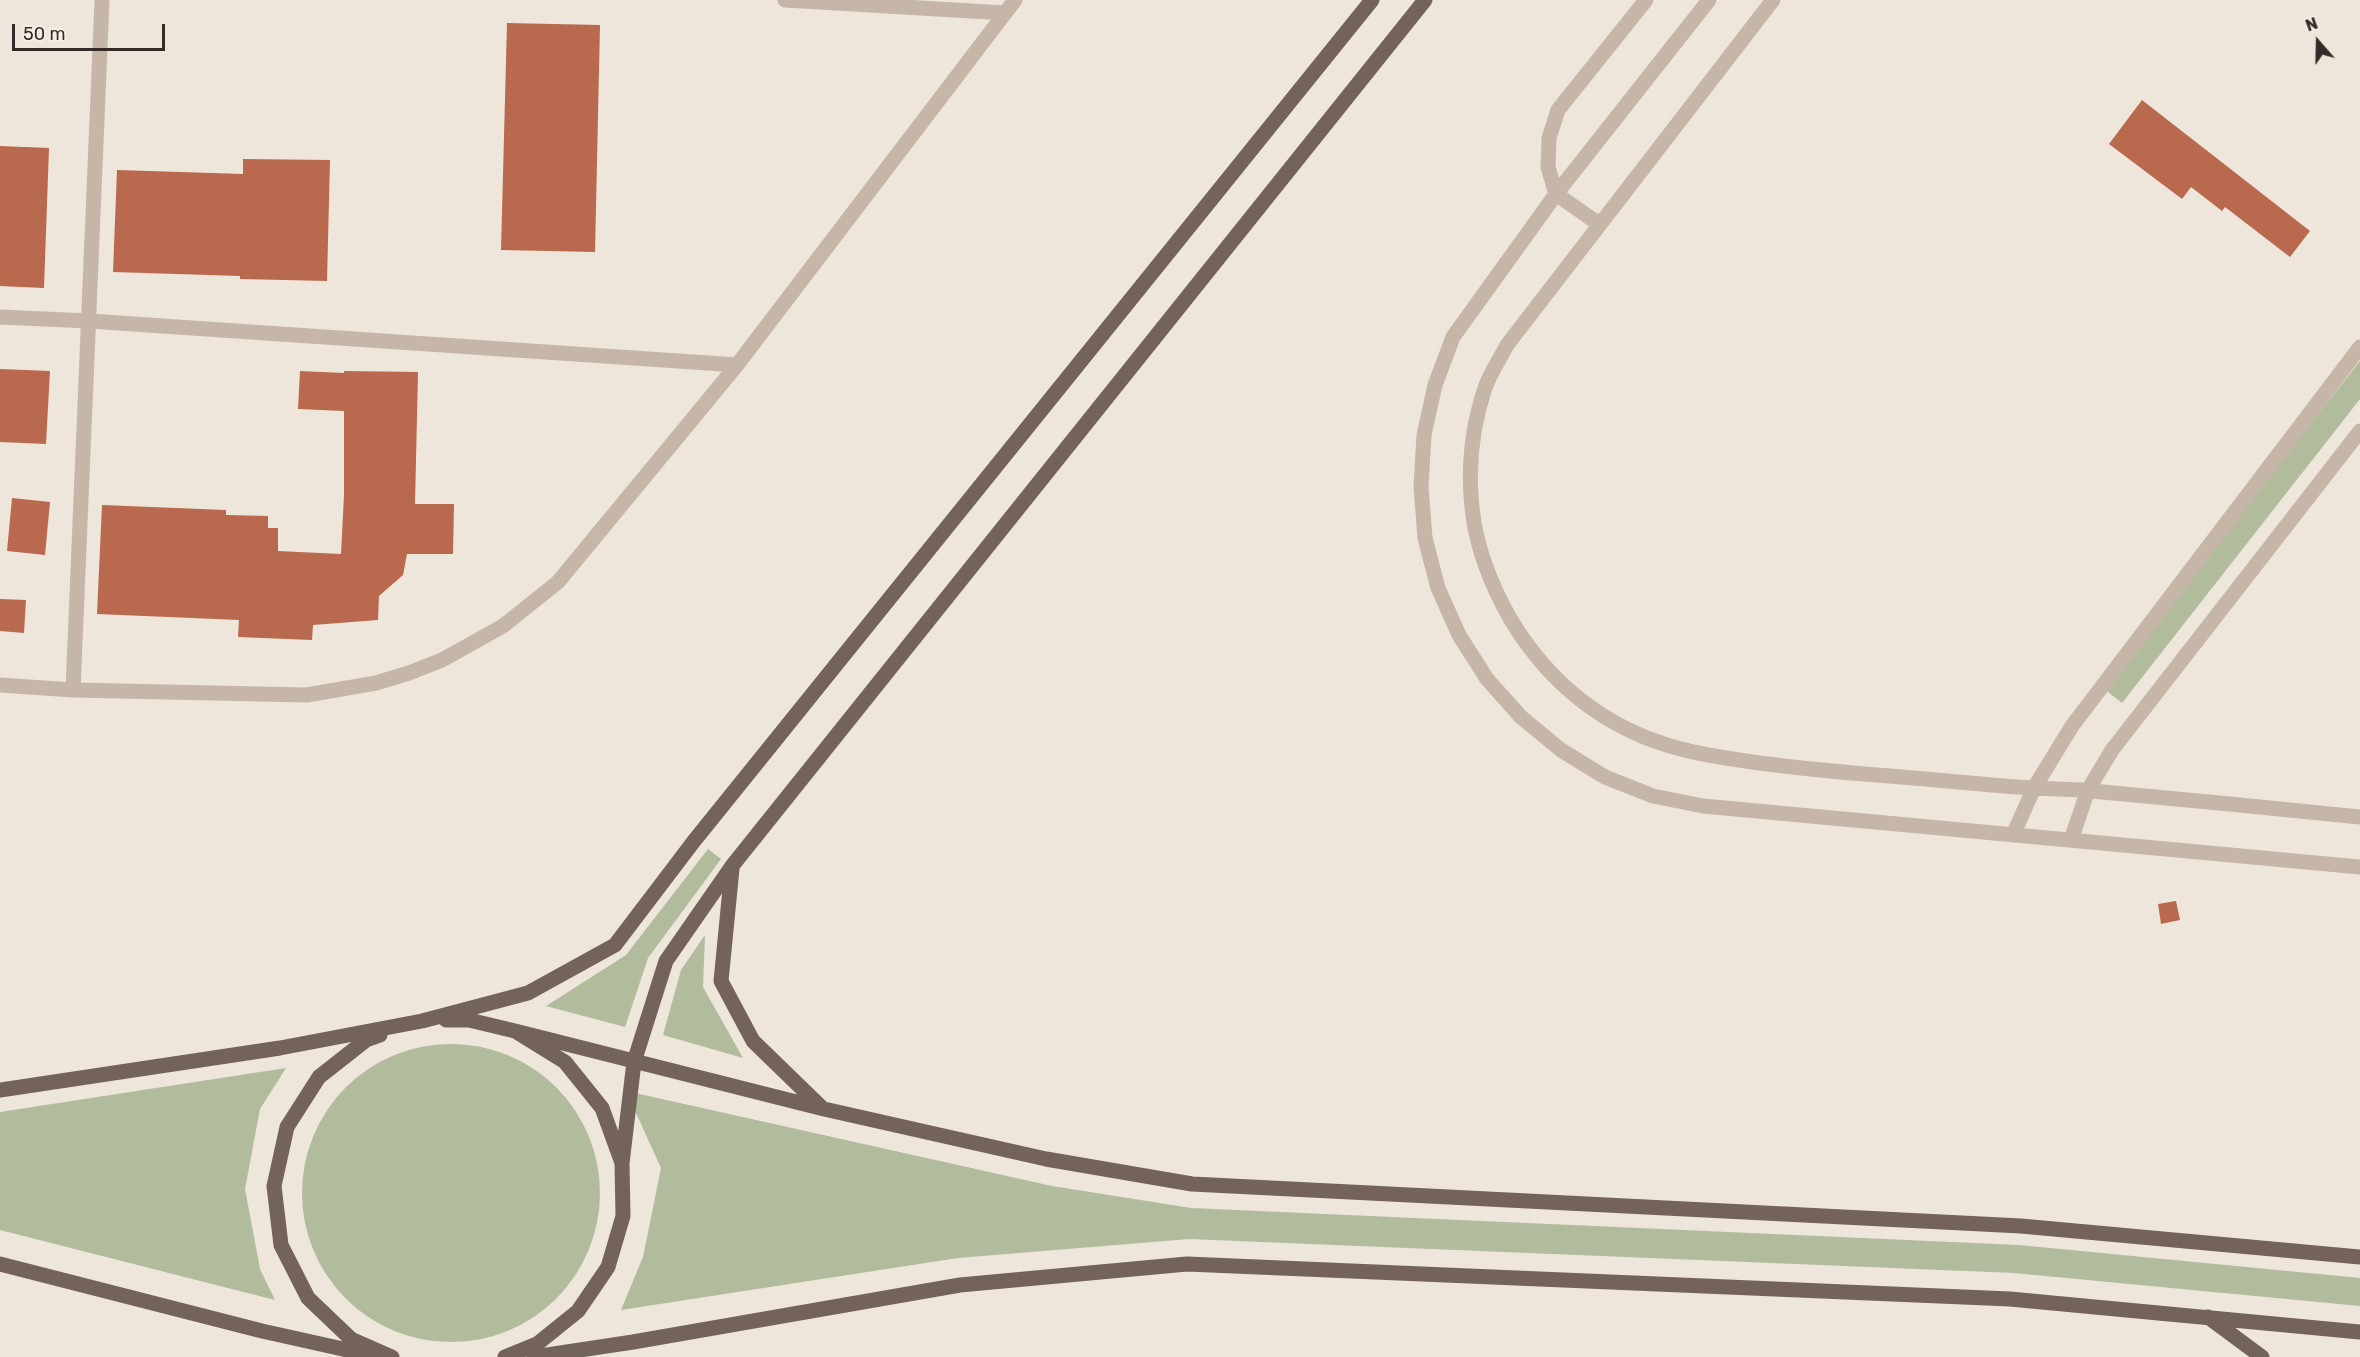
<!DOCTYPE html>
<style>
body{margin:0}
#map{position:relative;width:2360px;height:1357px;overflow:hidden;background:#eee5db;font-family:Rubik,sans-serif}
canvas{display:block}
.north{position:absolute;left:2288px;top:12px;width:60px;height:60px;-webkit-text-stroke:4px #f7efe6;paint-order:stroke;rotate:340deg;font-size:16px;font-weight:700;line-height:24px;text-align:center;color:#332b27}
.north::after{content:'';display:block;margin:auto;width:21px;height:27px;background:#332b27;clip-path:polygon(50% 0,100% 100%,50% 72%,0 100%)}
.scale{position:absolute;left:12px;top:24px;width:153px;height:27px;box-sizing:border-box;border:3px solid #332b27;border-top:0;padding-left:8px;font-size:18px;line-height:21px;white-space:nowrap;color:#332b27;-webkit-text-stroke:4px #f7efe6;paint-order:stroke}
</style>
<div id="map">
<canvas width="2360" height="1357"></canvas>
<div class="north">N</div>
<div class="scale">50 m</div>
</div>
<script>
const c = document.querySelector('canvas').getContext('2d');
c.lineJoin = 'round';
function fill(path, color) { c.fillStyle = color; c.fill(path, 'evenodd'); }
function strokePath(path, color, width, dash) { c.strokeStyle = color; c.lineWidth = width; c.lineCap = dash ? 'butt' : 'round'; c.setLineDash(dash || []); c.stroke(path); }
const green = new Path2D(`
 M 2360,361 L 2360,399 L 2122,703 L 2103,688 Z
 M 708,849 L 721,859 L 648,958 L 625,1027 L 546,1006 L 626,955 Z
 M 705,935 L 703,987 L 743,1058 L 663,1035 L 681,970 Z
 M302 1193a149 149 0 1 1 298 0a149 149 0 1 1-298 0Z
 M 286,1068 L 260,1109 L 245,1189 L 260,1269 L 275,1300 L 0,1230 L 0,1112 Z
 M 626,1091 L 1052,1186 L 1191,1208 L 2019,1245 L 2360,1278 L 2360,1306 L 2014,1273 L 1189,1239 L 958,1258 L 621,1310 L 643,1257 L 661,1168 Z`);
const building = new Path2D(`
 M 507,23 L 600,25 L 595,252 L 501,250 Z
 M 2142,100 L 2310,231 L 2290,257 L 2225,207 L 2222,211 L 2191,187 L 2182,199 L 2109,144 Z
 M 0,146 L 49,148 L 44,288 L 0,286 Z
 M 243,159 L 330,160 L 327,281 L 240,279 L 240,276 L 113,272 L 117,170 L 243,174 Z
 M 0,369 L 50,371 L 46,444 L 0,442 Z
 M 300,371 L 344,373 L 344,371 L 418,372 L 415,504 L 454,504 L 453,554 L 407,554 L 403,575 L 379,596 L 378,620 L 313,625 L 312,640 L 238,637 L 239,620 L 97,614 L 102,505 L 226,510 L 226,515 L 268,516 L 268,528 L 278,528 L 278,551 L 341,554 L 344,495 L 344,411 L 298,409 Z
 M 12,498 L 50,502 L 45,555 L 7,551 Z
 M 0,599 L 26,600 L 24,633 L 0,631 Z
 M 2176,901 L 2180,920 L 2161,924 L 2158,904 Z`);
const minor = new Path2D(`
 M 785,0 L 1005,13
 M 1709,0 L 1556,194 L 1453,337 L 1435,385 L 1424,435 L 1421,487 L 1425,538 L 1438,588 L 1459,635 L 1487,679 L 1521,717 L 1561,750 L 1605,777 L 1653,796 L 1703,806 L 2360,867
 M 1773,0 L 1507,345 C 1500,359 1490,373 1485,388 C 1466,444 1465,509 1485,564 C 1512,640 1566,704 1642,736 C 1675,750 1710,756 1746,761 C 1805,770 1865,774 1925,779 C 1960,782 1996,786 2032,788 C 2052,789 2072,789 2092,791 C 2181,799 2271,808 2360,817
 M 1599,224 L 1556,194 L 1548,167 L 1549,138 L 1558,110 L 1646,0
 M 0,317 L 89,321 L 737,365
 M 0,685 L 73,690 L 307,695 L 376,683 L 409,673 L 442,660 L 503,626 L 558,582 L 737,365 L 1015,0
 M 73,690 L 102,0
 M 2013,835 L 2034,788 L 2072,726 L 2360,347
 M 2071,840 L 2088,790 L 2112,750 L 2360,431`);
const major = new Path2D(`
 M 732,869 L 721,981 L 753,1041 L 821,1107
 M 446,1020 L 469,1020 L 515,1031 L 565,1062 L 602,1108 L 622,1163 L 623,1216 L 608,1267 L 578,1311 L 537,1344 L 505,1357
 M 515,1031 L 824,1109 L 1046,1159 L 1192,1184 L 2021,1226 L 2360,1257
 M 380,1035 L 366,1040 L 319,1077 L 287,1127 L 274,1186 L 281,1245 L 308,1298 L 351,1339 L 392,1357
 M 0,1090 L 280,1048 L 422,1021 L 528,993 L 615,945 L 694,841 L 1372,0
 M 622,1163 L 634,1062 L 666,961 L 732,866 L 1425,0
 M 0,1264 L 262,1331 L 370,1355
 M 2208,1317 L 2262,1357
 M 534,1357 L 633,1342 L 960,1285 L 1187,1264 L 2010,1299 L 2360,1332`);
fill(green, '#b1bc9c');
fill(building, '#b9694e');
strokePath(minor, '#c5b6a8', 15);
strokePath(major, '#73635a', 15);
</script>
